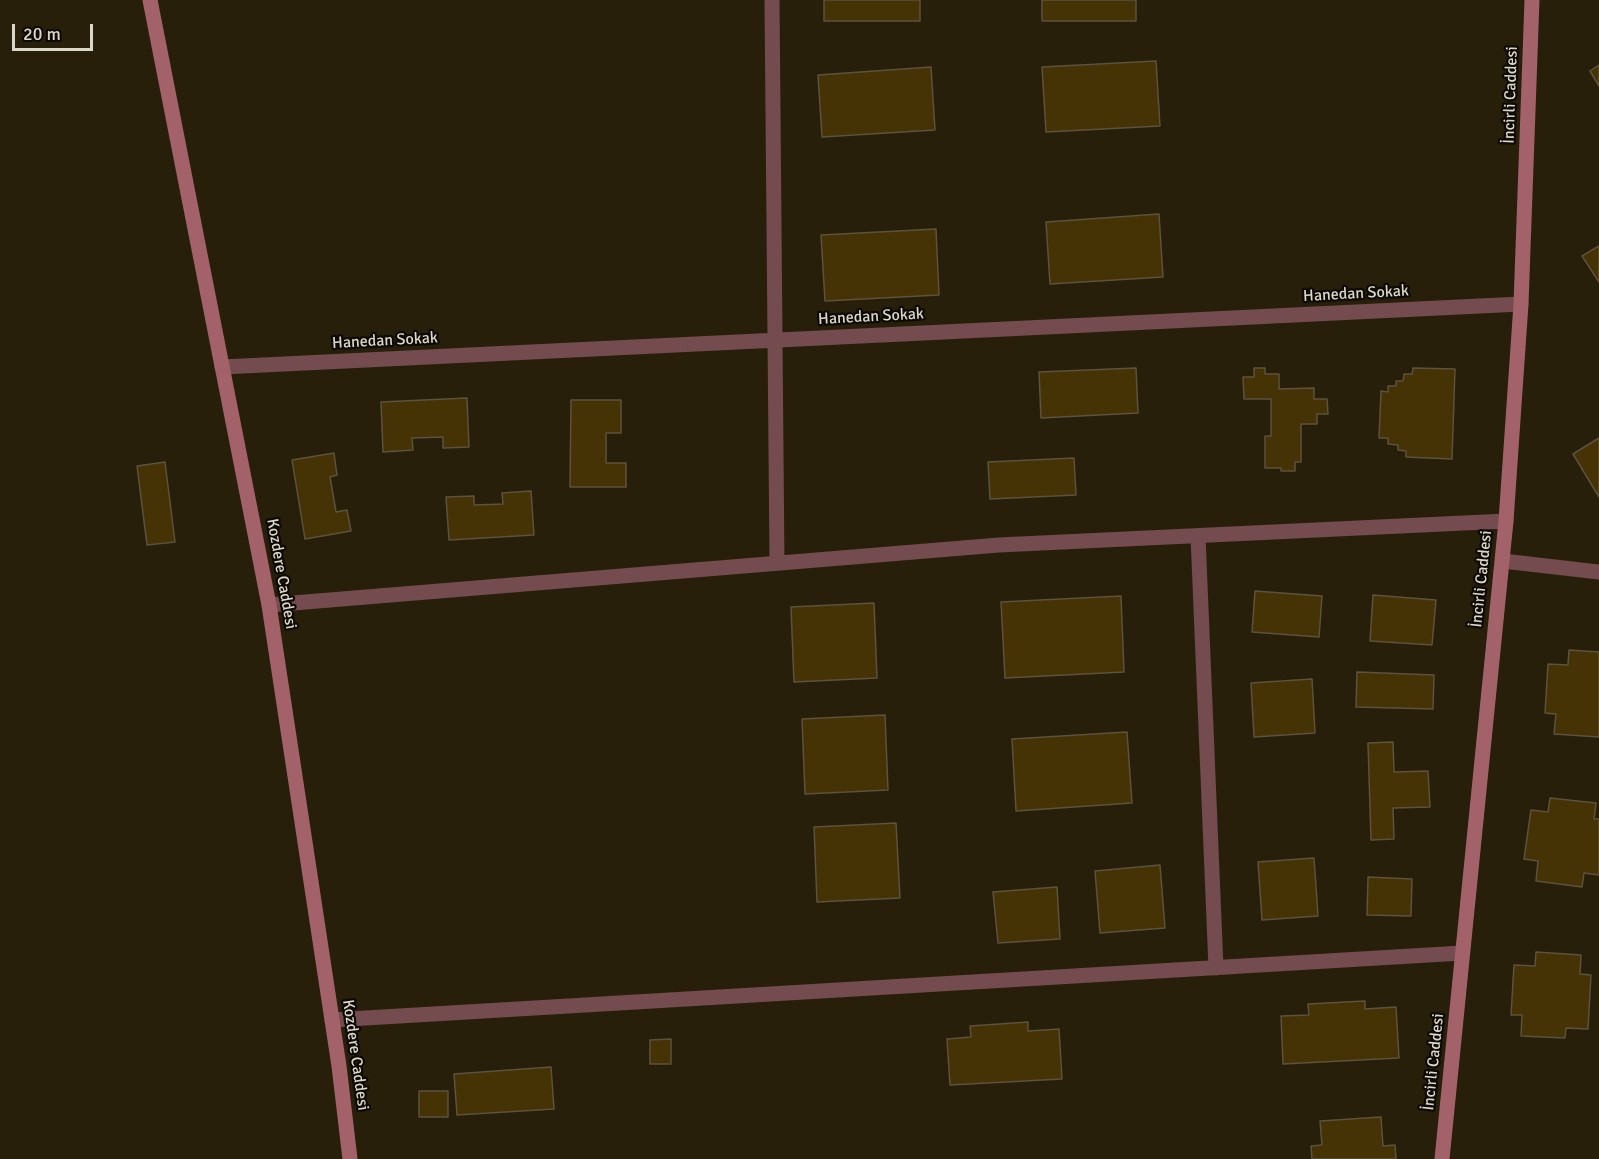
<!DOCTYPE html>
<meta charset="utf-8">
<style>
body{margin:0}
#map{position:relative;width:1599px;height:1159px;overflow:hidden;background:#281f0b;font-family:Signika,sans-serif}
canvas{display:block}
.scale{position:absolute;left:12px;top:24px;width:81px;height:27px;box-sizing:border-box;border:3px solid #dcd7ca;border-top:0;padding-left:8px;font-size:18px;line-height:21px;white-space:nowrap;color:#dcd7ca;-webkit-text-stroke:4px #0d0903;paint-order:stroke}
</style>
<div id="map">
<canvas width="1599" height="1159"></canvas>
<div class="scale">20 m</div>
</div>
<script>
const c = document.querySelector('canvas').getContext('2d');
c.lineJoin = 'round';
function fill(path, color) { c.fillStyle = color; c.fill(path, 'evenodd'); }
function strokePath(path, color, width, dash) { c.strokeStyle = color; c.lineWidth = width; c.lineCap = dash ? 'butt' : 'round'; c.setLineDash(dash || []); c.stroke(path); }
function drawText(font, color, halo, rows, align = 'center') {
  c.font = font + ' Signika,sans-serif'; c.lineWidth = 4.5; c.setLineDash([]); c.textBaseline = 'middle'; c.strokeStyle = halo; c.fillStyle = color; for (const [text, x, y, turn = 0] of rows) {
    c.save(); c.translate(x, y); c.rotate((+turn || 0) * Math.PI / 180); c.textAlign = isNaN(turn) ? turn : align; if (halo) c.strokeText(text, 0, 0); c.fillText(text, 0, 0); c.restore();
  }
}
const building = new Path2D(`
 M 824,0 L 920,0 L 920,21 L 824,21 Z
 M 1042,0 L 1136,0 L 1136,21 L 1042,21 Z
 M 1156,61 L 1160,126 L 1046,132 L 1042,67 Z
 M 1599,65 L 1599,86 L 1590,71 Z
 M 931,67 L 935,130 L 822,137 L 818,75 Z
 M 1159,214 L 1163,277 L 1050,284 L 1046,222 Z
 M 936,229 L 939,295 L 825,301 L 821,235 Z
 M 1599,246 L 1599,282 L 1582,256 Z
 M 1136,368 L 1138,413 L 1041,418 L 1039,372 Z
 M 1254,368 L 1265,368 L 1265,374 L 1279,374 L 1279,389 L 1314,388 L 1314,399 L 1327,399 L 1328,414 L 1317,414 L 1317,424 L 1301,424 L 1301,462 L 1295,462 L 1295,471 L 1281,471 L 1281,468 L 1265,468 L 1265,436 L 1271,436 L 1271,399 L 1244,399 L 1243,377 L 1254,377 Z
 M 1413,368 L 1455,369 L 1452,459 L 1406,457 L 1406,451 L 1398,450 L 1398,445 L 1388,444 L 1388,438 L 1379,438 L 1381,391 L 1388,392 L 1388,386 L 1396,386 L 1396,381 L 1403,381 L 1404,374 L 1412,374 Z
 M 467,398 L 469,447 L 443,448 L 443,437 L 412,438 L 413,450 L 383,452 L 381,402 Z
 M 571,400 L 621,400 L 621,433 L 606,433 L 606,463 L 626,463 L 626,487 L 570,487 Z
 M 1599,438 L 1599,497 L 1573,454 Z
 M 334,453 L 337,475 L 330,477 L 336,512 L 347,510 L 351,531 L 305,539 L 292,460 Z
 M 1074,458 L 1076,495 L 990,499 L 988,462 Z
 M 165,462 L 175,542 L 147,545 L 137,466 Z
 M 531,491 L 534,535 L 449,540 L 446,497 L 474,496 L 474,505 L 503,504 L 502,493 Z
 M 1255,591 L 1322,596 L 1319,637 L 1252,632 Z
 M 1373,595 L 1436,600 L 1432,645 L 1370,641 Z
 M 1121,596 L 1124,672 L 1005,678 L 1001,602 Z
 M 874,603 L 877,678 L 794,682 L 791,607 Z
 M 1569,650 L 1599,652 L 1599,737 L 1554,734 L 1556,714 L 1545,713 L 1548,664 L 1568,665 Z
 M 1357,672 L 1434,675 L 1433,709 L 1356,707 Z
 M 1312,679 L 1315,733 L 1254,737 L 1251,683 Z
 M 885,715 L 888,790 L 805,794 L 802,719 Z
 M 1127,732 L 1132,803 L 1016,811 L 1012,739 Z
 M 1393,742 L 1394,772 L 1428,771 L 1430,807 L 1393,808 L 1394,839 L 1371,840 L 1368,743 Z
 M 1550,798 L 1596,803 L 1594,819 L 1599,819 L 1599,875 L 1584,873 L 1582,887 L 1536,881 L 1538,861 L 1524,859 L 1531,810 L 1548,812 Z
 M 896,823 L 900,898 L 817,902 L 814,827 Z
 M 1314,858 L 1318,916 L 1262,920 L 1258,862 Z
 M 1160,865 L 1165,928 L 1100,933 L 1095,871 Z
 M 1368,877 L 1412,879 L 1411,916 L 1367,915 Z
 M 1057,887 L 1060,939 L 998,943 L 993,892 Z
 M 1536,952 L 1581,955 L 1580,974 L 1591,975 L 1588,1029 L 1566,1028 L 1565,1038 L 1521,1036 L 1522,1015 L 1511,1015 L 1514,965 L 1535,966 Z
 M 1365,1001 L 1365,1009 L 1396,1007 L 1399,1058 L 1283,1064 L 1281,1016 L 1309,1015 L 1308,1004 Z
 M 1028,1022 L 1028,1031 L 1059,1029 L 1062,1079 L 950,1085 L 947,1039 L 971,1037 L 970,1026 Z
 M 671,1039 L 671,1064 L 650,1064 L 650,1040 Z
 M 551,1067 L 554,1109 L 457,1115 L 454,1074 Z
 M 419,1091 L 448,1091 L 448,1117 L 419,1117 Z
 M 1381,1117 L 1383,1146 L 1395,1145 L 1396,1159 L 1312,1159 L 1311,1146 L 1322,1145 L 1320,1121 Z`);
const street = new Path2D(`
 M 772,0 L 777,563
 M 222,367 L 1521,304
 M 1198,536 L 1216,968
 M 1503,561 L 1599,572
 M 269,605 L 999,545 L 1506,521
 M 332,1020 L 1462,953`);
const secondary = new Path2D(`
 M 150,0 L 269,605 L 339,1066 L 350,1159
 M 1442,1159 L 1506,521 L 1521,304 L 1532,0`);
const streetNames = [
 ["İncirli Caddesi",1511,95,-88],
 ["Hanedan Sokak",1356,294,-3],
 ["Hanedan Sokak",871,317,-3],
 ["Hanedan Sokak",385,341,-3],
 ["Kozdere Caddesi",281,574,80],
 ["İncirli Caddesi",1482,579,-84],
 ["Kozdere Caddesi",355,1055,82],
 ["İncirli Caddesi",1434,1062,-84]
];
fill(building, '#453306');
strokePath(building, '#5c523d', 1.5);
strokePath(street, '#744b4f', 15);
strokePath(secondary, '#a3626a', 15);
drawText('16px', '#dcd7ca', '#0d0903', streetNames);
</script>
